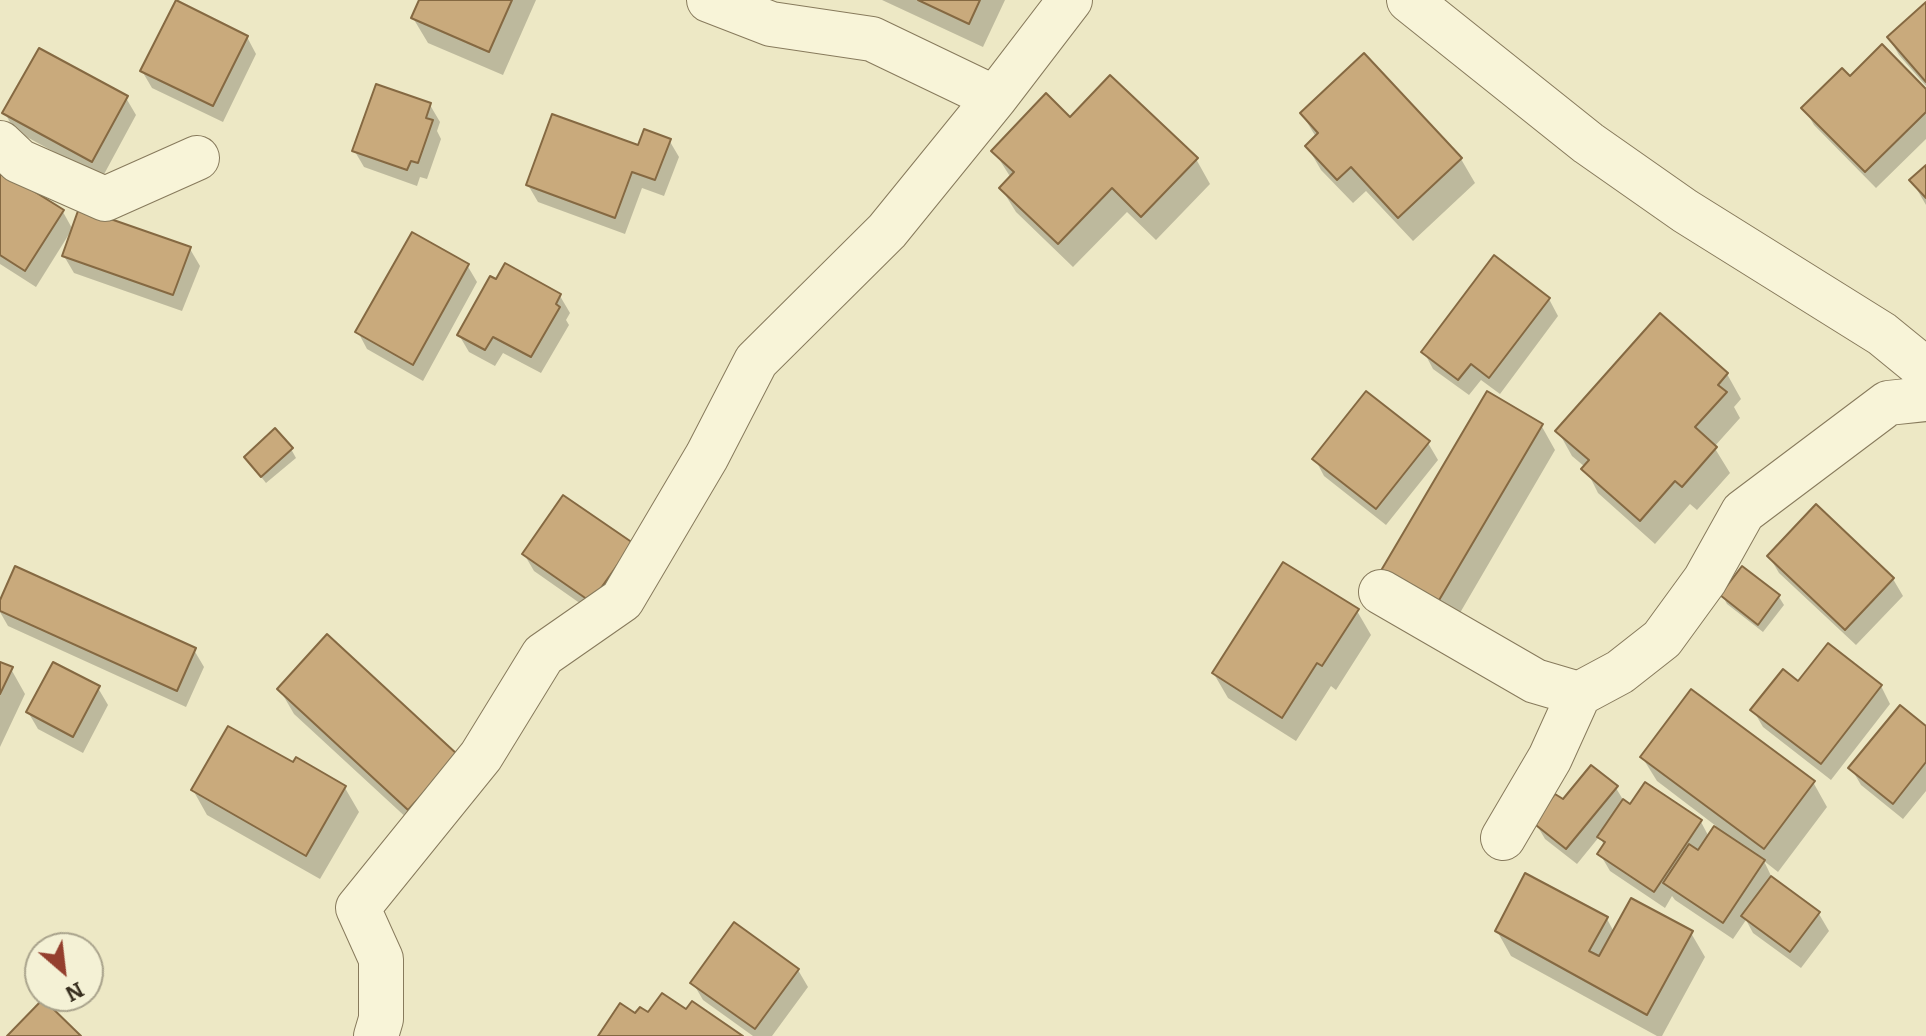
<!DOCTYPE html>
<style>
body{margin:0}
#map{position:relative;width:1926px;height:1036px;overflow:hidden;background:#ede8c5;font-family:Bitter,serif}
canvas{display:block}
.north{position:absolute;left:24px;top:932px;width:80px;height:80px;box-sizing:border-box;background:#f4f1d5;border:2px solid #a9a38c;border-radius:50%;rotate:152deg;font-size:22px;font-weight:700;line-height:32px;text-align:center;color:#382f1f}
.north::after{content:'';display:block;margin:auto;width:28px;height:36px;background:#943f2e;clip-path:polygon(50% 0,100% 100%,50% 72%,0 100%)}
</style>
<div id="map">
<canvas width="1926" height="1036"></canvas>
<div class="north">N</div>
</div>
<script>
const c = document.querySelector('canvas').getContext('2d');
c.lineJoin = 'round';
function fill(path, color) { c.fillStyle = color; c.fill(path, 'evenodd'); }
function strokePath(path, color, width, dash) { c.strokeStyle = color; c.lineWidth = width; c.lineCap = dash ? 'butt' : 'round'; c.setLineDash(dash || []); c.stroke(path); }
const shadow = new Path2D(`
 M 421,0 L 536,0 L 503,75 L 428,43 L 413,18 Z
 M 882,0 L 1005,0 L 983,47 Z
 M 1926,5 L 1926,86 L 1899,55 L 1889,38 Z
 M 247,37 L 256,54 L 223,122 L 152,88 L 142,71 Z
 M 1850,78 L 1926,92 L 1926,139 L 1876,188 L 1814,125 L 1804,108 Z
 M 126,98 L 136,115 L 102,178 L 14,130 L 5,113 Z
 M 430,105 L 440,122 L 437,131 L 441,139 L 427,179 L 420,177 L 417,186 L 364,167 L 354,150 Z
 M 1302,114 L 1461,159 L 1475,183 L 1413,241 L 1366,191 L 1353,203 L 1321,170 L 1307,146 L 1316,137 Z
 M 1070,120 L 1196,159 L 1210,184 L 1156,240 L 1127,212 L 1073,267 L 1016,212 L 1001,188 L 1011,178 L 994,151 Z
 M 669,140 L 679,157 L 664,196 L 642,188 L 625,234 L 538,202 L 528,185 L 639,148 Z
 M 1926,168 L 1926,205 L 1912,181 Z
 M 0,172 L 63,212 L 73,230 L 190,249 L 200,266 L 182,311 L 74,273 L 64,256 L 71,231 L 36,287 L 0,264 Z
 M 467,265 L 477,282 L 423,381 L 367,349 L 358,332 Z
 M 560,296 L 570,313 L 566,320 L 569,325 L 541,373 L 503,353 L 495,366 L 469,352 L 459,335 Z
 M 1549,299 L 1558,316 L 1500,394 L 1481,380 L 1469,395 L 1433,369 L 1424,352 Z
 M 1660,316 L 1727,374 L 1741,399 L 1734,407 L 1740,418 L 1714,447 L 1730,473 L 1697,510 L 1690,504 L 1655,544 L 1598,493 L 1585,467 L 1572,456 L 1558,431 Z
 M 1541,425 L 1555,450 L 1450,630 L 1396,599 Z
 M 1428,443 L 1438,460 L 1386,525 L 1324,476 L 1315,459 Z
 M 291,449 L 296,458 L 266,483 L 246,458 Z
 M 631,545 L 601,618 L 534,571 L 524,554 Z
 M 1769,556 L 1893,579 L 1903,596 L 1856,645 L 1779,573 Z
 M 1742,569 L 1779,597 L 1784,605 L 1763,632 L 1727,604 L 1722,595 Z
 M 0,604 L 194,650 L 204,667 L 186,707 L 8,626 L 0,612 Z
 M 1357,611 L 1371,635 L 1336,690 L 1331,686 L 1296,741 L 1228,698 L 1214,674 Z
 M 0,664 L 11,669 L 25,694 L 0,747 Z
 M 1799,684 L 1881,686 L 1890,704 L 1831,780 L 1763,727 L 1753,710 Z
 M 98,688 L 108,705 L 83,753 L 38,729 L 28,712 Z
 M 280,690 L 457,756 L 423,833 L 294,714 Z
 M 1926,728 L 1926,791 L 1903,819 L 1861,785 L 1851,768 Z
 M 1642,757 L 1813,782 L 1827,807 L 1778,872 L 1764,861 L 1773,880 L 1819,914 L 1829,931 L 1801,968 L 1753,933 L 1746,920 L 1733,939 L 1675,900 L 1672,896 L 1665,908 L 1610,871 L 1600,854 L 1605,846 L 1599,837 L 1577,864 L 1545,839 L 1535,822 L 1563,802 L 1616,788 L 1625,803 L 1701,822 L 1709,837 L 1716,826 L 1657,781 Z
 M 345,788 L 359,812 L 320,879 L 207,815 L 193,790 Z
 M 1607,919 L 1614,932 L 1691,933 L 1705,957 L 1662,1036 L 1657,1036 L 1511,956 L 1497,931 Z
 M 798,970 L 808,987 L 772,1036 L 753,1036 L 703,1000 L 693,983 Z`);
const building = new Path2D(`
 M 176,0 L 248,36 L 213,106 L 140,71 Z
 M 419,0 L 512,0 L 489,52 L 411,18 Z
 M 918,0 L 980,0 L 969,24 Z
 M 1926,2 L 1926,82 L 1887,37 Z
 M 1882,44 L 1926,89 L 1926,112 L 1865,172 L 1801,108 L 1842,68 L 1850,76 Z
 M 39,48 L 128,96 L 92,162 L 2,113 Z
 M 1364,53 L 1462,158 L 1398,218 L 1351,167 L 1337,180 L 1305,146 L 1318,133 L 1300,113 Z
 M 1110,75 L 1198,158 L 1141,217 L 1112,188 L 1058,244 L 999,188 L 1014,172 L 991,151 L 1046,93 L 1070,117 Z
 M 376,84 L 431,103 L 426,118 L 433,120 L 418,163 L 411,161 L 407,170 L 352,151 Z
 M 552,114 L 638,145 L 644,129 L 671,139 L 655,180 L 632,172 L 615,218 L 526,185 Z
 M 1926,165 L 1926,198 L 1909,180 Z
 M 0,170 L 64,210 L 25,271 L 0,255 Z
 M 79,208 L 191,247 L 173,295 L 62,256 Z
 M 412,232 L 469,264 L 413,365 L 355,332 Z
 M 1494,255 L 1550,298 L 1489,378 L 1471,364 L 1458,380 L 1421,352 Z
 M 505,263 L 561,294 L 556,304 L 560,307 L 531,357 L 493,337 L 485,350 L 457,335 L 490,276 L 496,279 Z
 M 1660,313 L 1728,373 L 1718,385 L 1727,392 L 1695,427 L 1717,447 L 1682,487 L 1675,481 L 1640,521 L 1581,469 L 1589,460 L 1555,431 Z
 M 1366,391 L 1430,441 L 1376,509 L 1312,459 Z
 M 1487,391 L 1543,424 L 1435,607 L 1379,574 Z
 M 275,428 L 293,448 L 261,477 L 244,457 Z
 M 563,495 L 633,543 L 591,602 L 522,554 Z
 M 1816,504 L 1894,578 L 1845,630 L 1767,556 Z
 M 1283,562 L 1359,609 L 1322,666 L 1317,663 L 1282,718 L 1212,673 Z
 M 15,566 L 196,648 L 177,691 L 0,611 L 0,600 Z
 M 1742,566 L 1780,595 L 1758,625 L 1720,595 Z
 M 327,634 L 458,755 L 408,810 L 277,689 Z
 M 1828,643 L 1882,685 L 1821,764 L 1750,710 L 1783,669 L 1798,681 Z
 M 0,662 L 13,667 L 0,694 Z
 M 53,662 L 100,686 L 73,737 L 26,712 Z
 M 1691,689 L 1815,781 L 1764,849 L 1640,757 Z
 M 1900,705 L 1926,726 L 1926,762 L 1893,804 L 1848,768 Z
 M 228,726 L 293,762 L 296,757 L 346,786 L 306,856 L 191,790 Z
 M 1591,765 L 1618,786 L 1566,849 L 1532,822 L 1555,794 L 1563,799 Z
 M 1645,782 L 1702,820 L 1654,892 L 1597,854 L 1605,842 L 1597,837 L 1623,799 L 1630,804 Z
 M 1714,826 L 1765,860 L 1723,923 L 1663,883 L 1689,844 L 1698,850 Z
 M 1525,873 L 1608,917 L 1589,951 L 1599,956 L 1631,898 L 1693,931 L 1647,1015 L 1495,931 Z
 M 1771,876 L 1820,912 L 1790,952 L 1741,916 Z
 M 734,922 L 799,969 L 755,1029 L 690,983 Z
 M 662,993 L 686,1009 L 692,1001 L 743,1036 L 598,1036 L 620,1003 L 635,1013 L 640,1007 L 648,1012 Z
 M 43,999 L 81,1036 L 7,1036 Z`);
const street = new Path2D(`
 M 709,0 L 771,24 L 872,39 L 995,98 L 1070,0
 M 1409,0 L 1588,143 L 1685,211 L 1882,334 L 1926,370
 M 0,143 L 19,161 L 105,199 L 197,158
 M 1381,592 L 1535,681 L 1579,694 L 1620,672 L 1662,639 L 1705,580 L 1743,512 L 1888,403 L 1926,399
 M 1503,838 L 1550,758 L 1579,694
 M 376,1036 L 381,1019 L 381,959 L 358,908 L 481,756 L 543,655 L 622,600 L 707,456 L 756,361 L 887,231 L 995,98`);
fill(shadow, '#0003');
fill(building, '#c9aa7c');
strokePath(building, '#856942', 2);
strokePath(street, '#877a5c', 46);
strokePath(street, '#f8f4d8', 44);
</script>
